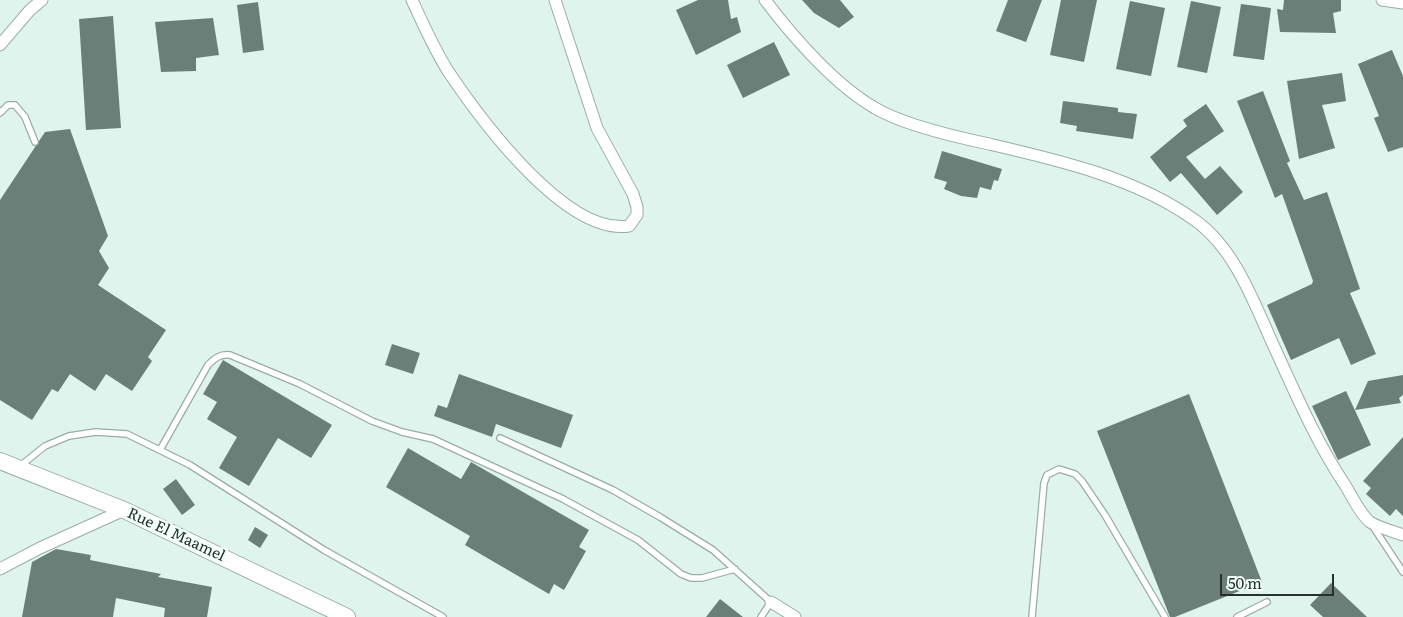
<!DOCTYPE html>
<style>
body{margin:0}
#map{position:relative;width:1403px;height:617px;overflow:hidden;background:#dff4ec;font-family:Literata,serif}
canvas{display:block}
.scale{position:absolute;left:1220px;top:574px;width:114px;height:22px;box-sizing:border-box;border:2px solid #28302d;border-top:0;padding-left:6px;font-size:15px;line-height:18px;white-space:nowrap;color:#28302d;-webkit-text-stroke:4px #f2fffa;paint-order:stroke}
</style>
<div id="map">
<canvas width="1403" height="617"></canvas>
<div class="scale">50 m</div>
</div>
<script>
const c = document.querySelector('canvas').getContext('2d');
c.lineJoin = 'round';
function fill(path, color) { c.fillStyle = color; c.fill(path, 'evenodd'); }
function strokePath(path, color, width, dash) { c.strokeStyle = color; c.lineWidth = width; c.lineCap = dash ? 'butt' : 'round'; c.setLineDash(dash || []); c.stroke(path); }
function drawText(font, color, halo, rows, align = 'center') {
  c.font = font + ' Literata,serif'; c.lineWidth = 5; c.setLineDash([]); c.textBaseline = 'middle'; c.strokeStyle = halo; c.fillStyle = color; for (const [text, x, y, turn = 0] of rows) {
    c.save(); c.translate(x, y); c.rotate((+turn || 0) * Math.PI / 180); c.textAlign = isNaN(turn) ? turn : align; if (halo) c.strokeText(text, 0, 0); c.fillText(text, 0, 0); c.restore();
  }
}
const building = new Path2D(`
 M 698,0 L 728,0 L 731,19 L 737,17 L 741,32 L 696,55 L 676,10 Z
 M 802,0 L 840,0 L 854,17 L 839,28 L 814,13 Z
 M 1008,0 L 1042,0 L 1026,42 L 996,31 Z
 M 1061,0 L 1097,0 L 1084,62 L 1050,55 Z
 M 1284,0 L 1341,0 L 1341,11 L 1333,13 L 1336,33 L 1280,32 L 1277,9 L 1283,10 Z
 M 1130,1 L 1165,8 L 1151,76 L 1116,69 Z
 M 1191,1 L 1221,7 L 1207,73 L 1177,67 Z
 M 258,2 L 264,50 L 243,53 L 237,5 Z
 M 1241,4 L 1271,8 L 1264,60 L 1233,56 Z
 M 113,16 L 121,128 L 86,130 L 79,19 Z
 M 213,18 L 219,55 L 196,58 L 196,71 L 161,72 L 155,22 Z
 M 774,42 L 790,75 L 743,98 L 727,65 Z
 M 1392,50 L 1403,76 L 1403,147 L 1388,152 L 1374,118 L 1379,116 L 1358,64 Z
 M 1342,73 L 1346,101 L 1322,105 L 1335,148 L 1299,159 L 1287,81 Z
 M 1263,91 L 1290,161 L 1287,163 L 1304,200 L 1327,192 L 1360,289 L 1350,293 L 1376,354 L 1351,365 L 1339,338 L 1291,360 L 1267,305 L 1312,284 L 1313,281 L 1282,194 L 1275,198 L 1237,101 Z
 M 1063,101 L 1118,108 L 1118,112 L 1137,114 L 1133,139 L 1076,131 L 1077,126 L 1060,123 Z
 M 1206,104 L 1224,131 L 1186,157 L 1205,179 L 1220,166 L 1243,192 L 1217,215 L 1181,173 L 1170,182 L 1150,157 L 1187,126 L 1183,120 Z
 M 70,129 L 108,236 L 99,251 L 109,268 L 98,285 L 166,330 L 148,357 L 152,361 L 132,391 L 106,374 L 95,391 L 70,374 L 58,392 L 52,389 L 32,420 L 0,400 L 0,200 L 45,132 Z
 M 942,151 L 1002,169 L 998,181 L 994,180 L 991,190 L 980,187 L 977,198 L 961,196 L 944,189 L 947,182 L 934,178 Z
 M 392,344 L 420,353 L 413,374 L 385,365 Z
 M 223,360 L 332,425 L 311,458 L 278,438 L 249,486 L 219,468 L 237,437 L 207,419 L 217,402 L 203,394 Z
 M 459,374 L 573,415 L 561,448 L 496,424 L 492,437 L 434,416 L 438,405 L 447,408 Z
 M 1403,375 L 1403,395 L 1399,398 L 1401,403 L 1355,410 L 1368,381 Z
 M 1346,391 L 1371,445 L 1338,460 L 1312,406 Z
 M 1189,394 L 1262,582 L 1175,617 L 1170,617 L 1097,431 Z
 M 1403,437 L 1403,516 L 1396,509 L 1390,516 L 1366,494 L 1371,488 L 1363,481 Z
 M 408,448 L 461,479 L 471,462 L 589,530 L 579,547 L 586,551 L 564,590 L 554,584 L 549,594 L 465,545 L 470,536 L 386,487 Z
 M 176,479 L 195,505 L 182,515 L 163,489 Z
 M 255,527 L 268,535 L 260,548 L 248,540 Z
 M 56,549 L 91,555 L 90,560 L 161,574 L 158,577 L 212,587 L 207,617 L 164,617 L 165,608 L 116,598 L 113,617 L 22,617 L 32,562 Z
 M 1331,583 L 1367,617 L 1323,617 L 1310,605 Z
 M 720,599 L 743,617 L 706,617 Z`);
const lane = new Path2D(`
 M 0,113 L 8,105 L 15,105 L 25,117 L 35,142
 M 500,438 L 613,490 L 660,517 L 713,550 L 771,602 L 761,617
 M 160,450 L 208,365 C 215,358 220,354 230,355 L 300,384 L 372,421 L 402,432 L 433,439 L 563,499 L 638,540 L 681,574 L 691,578 L 702,578 L 735,569
 M 19,467 L 45,446 L 69,436 L 96,432 L 127,434 L 190,465 L 324,550 L 443,617
 M 1372,525 L 1403,572
 M 1032,617 L 1044,483 L 1047,475 L 1059,469 L 1075,474 L 1082,481 L 1105,515 L 1165,617
 M 1237,617 L 1267,602`);
const street = new Path2D(`
 M 412,0 C 423,24 434,49 448,71 C 480,119 566,236 629,226 L 637,215 L 637,207 L 633,194 L 597,128 L 555,0
 M 765,0 C 793,37 835,85 875,108 C 903,125 956,137 989,144 C 1058,160 1137,178 1196,221 C 1237,251 1255,306 1276,351 C 1297,397 1317,443 1345,485 C 1352,496 1360,514 1370,522 C 1379,528 1393,531 1403,535
 M 1382,0 L 1403,3
 M 0,45 L 30,10 L 42,0
 M 0,569 L 40,548 L 124,510
 M 771,602 L 795,617`);
const secondary = new Path2D(`
 M 0,461 L 124,510 L 347,617`);
const streetNames = [
 ["Rue El Maamel",176,535,25]
];
fill(building, '#6c7e78');
strokePath(lane, '#99ada6', 8);
strokePath(street, '#99ada6', 13);
strokePath(secondary, '#99ada6', 18);
strokePath(lane, '#fff', 5.5);
strokePath(street, '#fff', 11);
strokePath(secondary, '#fff', 16);
drawText('15px', '#28302d', '#f2fffa', streetNames);
</script>
